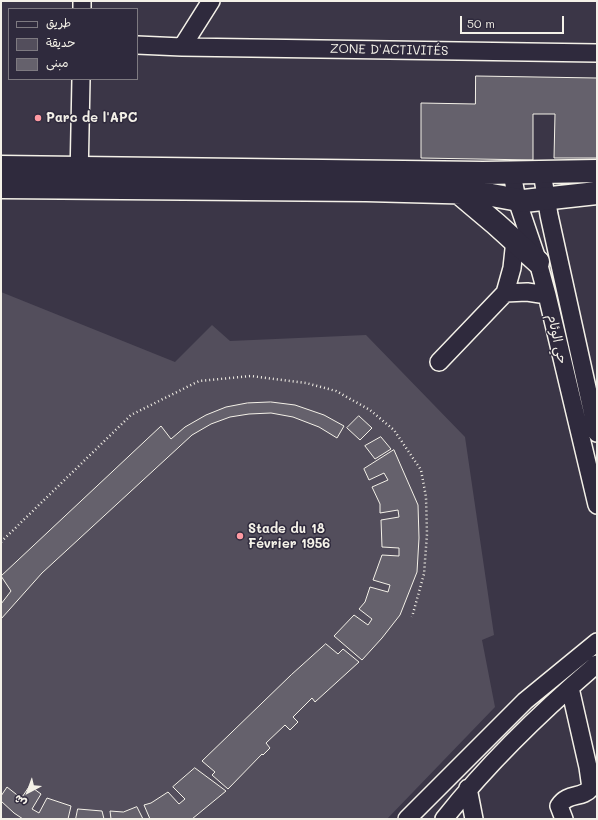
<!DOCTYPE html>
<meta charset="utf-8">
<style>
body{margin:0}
#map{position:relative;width:598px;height:820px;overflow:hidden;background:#3b3647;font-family:Mali,"Playpen Sans Arabic",sans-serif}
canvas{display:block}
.frame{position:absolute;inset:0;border:2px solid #f4f1e8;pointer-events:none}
.legend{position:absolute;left:8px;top:8px;width:130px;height:72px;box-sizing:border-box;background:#2f2a3d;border:1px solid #7e7a81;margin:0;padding:5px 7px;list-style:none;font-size:12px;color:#f4f1e8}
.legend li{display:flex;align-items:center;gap:8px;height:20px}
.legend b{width:20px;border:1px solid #7e7a81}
.north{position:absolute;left:8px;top:772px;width:40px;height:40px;-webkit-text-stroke:3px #2f2a3d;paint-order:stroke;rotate:221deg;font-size:11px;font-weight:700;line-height:16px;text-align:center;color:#f4f1e8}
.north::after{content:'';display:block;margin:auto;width:14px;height:18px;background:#f4f1e8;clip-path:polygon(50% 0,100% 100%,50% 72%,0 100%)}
.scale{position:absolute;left:460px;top:16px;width:104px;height:18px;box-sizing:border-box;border:2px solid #f4f1e8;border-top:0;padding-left:5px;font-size:12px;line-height:14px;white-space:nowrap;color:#f4f1e8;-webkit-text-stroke:3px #2f2a3d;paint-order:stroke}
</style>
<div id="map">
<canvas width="598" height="820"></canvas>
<div class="frame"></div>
<ul class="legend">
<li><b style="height:5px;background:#2f2a3d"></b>طريق</li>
<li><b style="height:11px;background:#534e5c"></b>حديقة</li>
<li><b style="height:11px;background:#65616c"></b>مبنى</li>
</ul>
<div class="north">ش</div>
<div class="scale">50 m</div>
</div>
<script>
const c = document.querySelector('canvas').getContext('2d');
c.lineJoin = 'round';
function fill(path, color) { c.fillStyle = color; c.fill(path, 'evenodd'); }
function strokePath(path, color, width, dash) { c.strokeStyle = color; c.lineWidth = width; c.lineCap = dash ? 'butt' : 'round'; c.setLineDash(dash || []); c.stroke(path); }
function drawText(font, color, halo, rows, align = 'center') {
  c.font = font + ' Mali,"Playpen Sans Arabic",sans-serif'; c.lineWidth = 3; c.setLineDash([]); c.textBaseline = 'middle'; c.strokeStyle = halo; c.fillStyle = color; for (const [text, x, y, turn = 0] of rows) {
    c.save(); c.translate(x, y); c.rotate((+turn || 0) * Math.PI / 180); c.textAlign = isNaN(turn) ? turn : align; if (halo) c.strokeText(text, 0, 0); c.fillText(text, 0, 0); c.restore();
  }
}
const green = new Path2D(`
 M 1,292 L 175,362 L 212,325 L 230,341 L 366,335 L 465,437 L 494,635 L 482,640 L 495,707 L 387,819 L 1,819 Z`);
const building = new Path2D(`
 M 476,76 L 597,78 L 597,158 L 554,158 L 555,114 L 533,114 L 533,160 L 421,158 L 421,103 L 475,104 Z
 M 271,402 L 295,405 L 324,415 L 344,426 L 337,438 L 319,427 L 293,417 L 271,413 L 249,414 L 230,417 L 211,424 L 192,435 L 42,573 L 1,619 L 1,604 L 11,591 L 1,576 L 161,426 L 171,439 L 185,427 L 206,415 L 226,407 L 247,403 Z
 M 359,416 L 372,428 L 360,440 L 347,428 Z
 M 381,437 L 391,449 L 375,459 L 365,446 Z
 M 394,450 L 418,505 L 419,538 L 417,572 L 400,615 L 382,638 L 362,660 L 334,636 L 354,615 L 368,625 L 372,619 L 359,609 L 365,602 L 370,587 L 388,592 L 390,585 L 373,580 L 382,555 L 399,556 L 399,548 L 382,547 L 381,520 L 399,517 L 398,510 L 380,513 L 380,504 L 372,487 L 388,480 L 384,473 L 369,480 L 364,469 Z
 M 326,644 L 338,654 L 343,649 L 359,662 L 315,702 L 312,698 L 293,717 L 298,722 L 290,730 L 285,725 L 266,743 L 270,748 L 263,755 L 262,754 L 228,789 L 212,775 L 215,772 L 202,761 L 291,675 Z
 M 195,768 L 226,791 L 192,819 L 150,819 L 144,805 L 151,803 L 168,792 L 179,804 L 185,799 L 173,787 Z
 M 30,786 L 41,794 L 32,809 L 39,813 L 47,798 L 71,806 L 68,819 L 23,819 L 14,813 L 1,801 L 1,796 L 7,787 L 21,798 Z
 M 137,807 L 143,819 L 111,819 L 110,811 L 123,812 Z
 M 78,809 L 102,811 L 104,819 L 76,819 Z`);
const path = new Path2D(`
 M 1,542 L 131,415 L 199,381 L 251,376 L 306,383 L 336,391 L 370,410 L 394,430 L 421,470 L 426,497 L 427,534 L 424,574 L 412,617`);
const minor = new Path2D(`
 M 82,9 L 82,1
 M 137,45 L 182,47 L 597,53
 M 182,47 L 211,1
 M 542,172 L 549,215 L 597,433
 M 512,173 L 517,200 L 538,262 L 547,295 L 597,505
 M 79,179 L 81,79
 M 505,293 L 527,292 L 547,295
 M 439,362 L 505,293 L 512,268 L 515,240
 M 468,788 L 474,819
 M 407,819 L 525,701 L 597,642
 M 444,819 C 489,762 542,711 597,664
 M 564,819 L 559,806 C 568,792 582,799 591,788 L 588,767 L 570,688`);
const major = new Path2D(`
 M 1,167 L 483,173 L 597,171
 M 1,187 L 366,190 L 481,193 L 524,201 L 597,193
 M 458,192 L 496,224 L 538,262`);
const markers = [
 [38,118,4,"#ff9aa2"],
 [240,536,4,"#ff9aa2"]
];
const streetNames = [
 ["ZONE D'ACTIVITÉS",389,50,1],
 ["حي الوئام",557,339,77]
];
const poiNames = [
 ["Parc de l'APC",46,118],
 ["Stade du 18",248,529],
 ["Février 1956",248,544]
];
fill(green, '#534e5c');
fill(building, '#65616c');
strokePath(building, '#f4f1e8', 1);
strokePath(minor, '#f4f1e8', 20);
strokePath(major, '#f4f1e8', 25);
strokePath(path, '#f4f1e8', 2.5, [1, 3]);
strokePath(minor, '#2f2a3d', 17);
strokePath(major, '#2f2a3d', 22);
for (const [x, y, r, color] of markers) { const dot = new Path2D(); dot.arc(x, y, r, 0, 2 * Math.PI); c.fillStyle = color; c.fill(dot); strokePath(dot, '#2f2a3d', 1.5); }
drawText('13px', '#f4f1e8', '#2f2a3d', streetNames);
drawText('bold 13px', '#f4f1e8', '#2f2a3d', poiNames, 'left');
</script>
